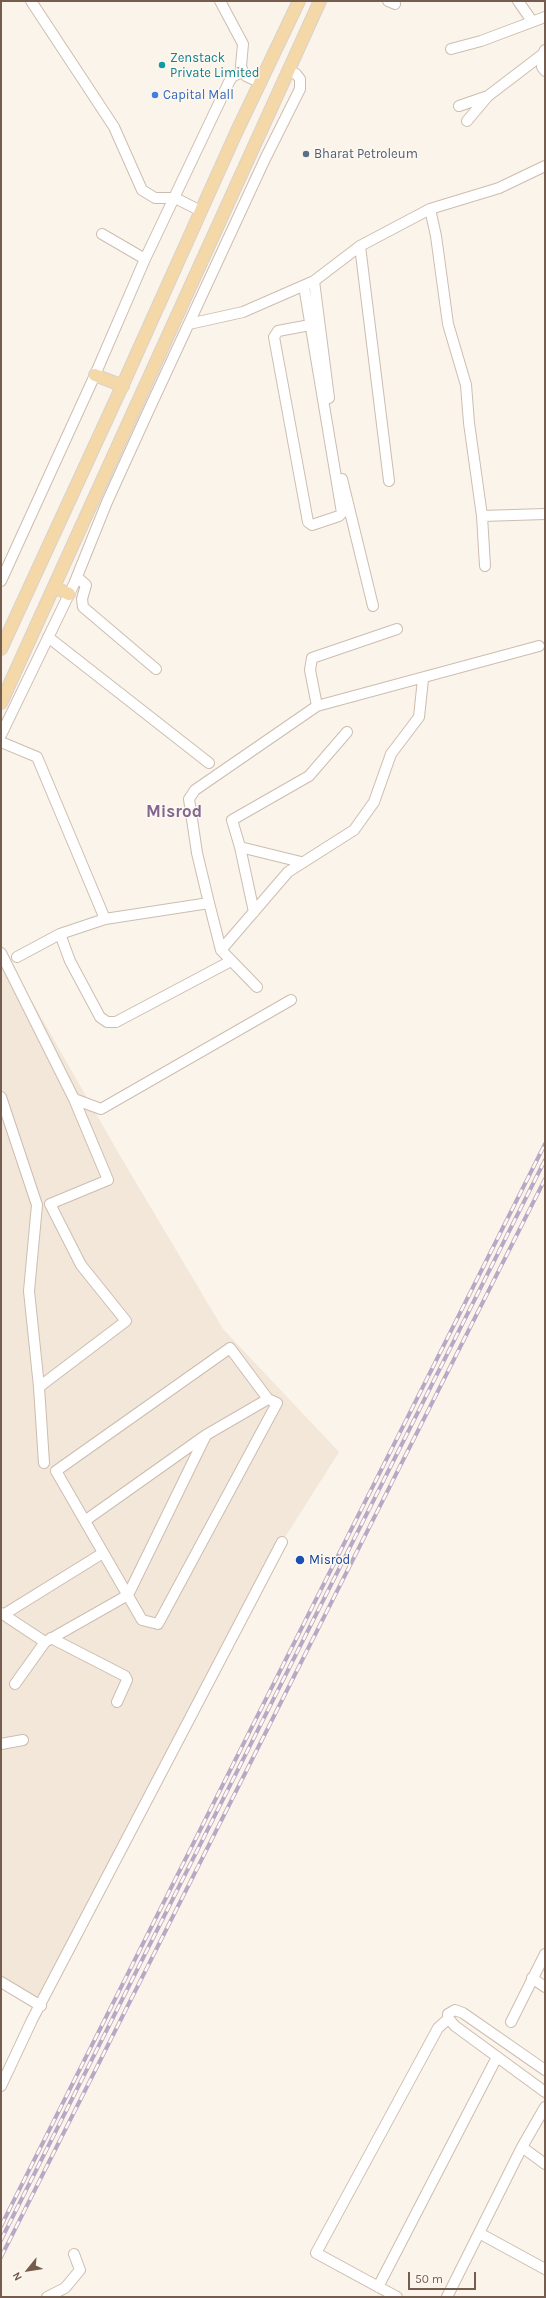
<!DOCTYPE html>
<style>
body{margin:0}
#map{position:relative;width:546px;height:2298px;overflow:hidden;background:#fbf4ea;font-family:Karla,sans-serif}
canvas{display:block}
.frame{position:absolute;inset:0;border:2px solid #745c4f;pointer-events:none}
.north{position:absolute;left:8px;top:2250px;width:40px;height:40px;-webkit-text-stroke:3px #fef8f0;paint-order:stroke;rotate:240deg;font-size:11px;font-weight:700;line-height:16px;text-align:center;color:#745c4f}
.north::after{content:'';display:block;margin:auto;width:14px;height:18px;background:#745c4f;clip-path:polygon(50% 0,100% 100%,50% 72%,0 100%)}
.scale{position:absolute;left:408px;top:2272px;width:68px;height:18px;box-sizing:border-box;border:2px solid #745c4f;border-top:0;padding-left:5px;font-size:12px;line-height:14px;white-space:nowrap;color:#745c4f;-webkit-text-stroke:3px #fef8f0;paint-order:stroke}
</style>
<div id="map">
<canvas width="546" height="2298"></canvas>
<div class="frame"></div>
<div class="north">N</div>
<div class="scale">50 m</div>
</div>
<script>
const c = document.querySelector('canvas').getContext('2d');
c.lineJoin = 'round';
function fill(path, color) { c.fillStyle = color; c.fill(path, 'evenodd'); }
function strokePath(path, color, width, dash) { c.strokeStyle = color; c.lineWidth = width; c.lineCap = dash ? 'butt' : 'round'; c.setLineDash(dash || []); c.stroke(path); }
function drawText(font, color, halo, rows, align = 'center') {
  c.font = font + ' Karla,sans-serif'; c.lineWidth = 3; c.setLineDash([]); c.textBaseline = 'middle'; c.strokeStyle = halo; c.fillStyle = color; for (const [text, x, y, turn = 0] of rows) {
    c.save(); c.translate(x, y); c.rotate((+turn || 0) * Math.PI / 180); c.textAlign = isNaN(turn) ? turn : align; if (halo) c.strokeText(text, 0, 0); c.fillText(text, 0, 0); c.restore();
  }
}
const residential = new Path2D(`
 M 1,947 L 119,1154 L 223,1329 L 339,1452 L 282,1542 L 42,2002 L 1,1975 Z`);
const minor = new Path2D(`
 M 31,1 L 114,127 L 142,190 L 155,198 L 175,198 L 201,211
 M 220,1 L 243,44 L 241,66 L 243,72 L 246,76 L 261,83
 M 388,1 L 395,4
 M 518,1 L 532,21
 M 451,49 L 481,41 L 545,17
 M 543,54 L 542,67 L 545,71
 M 459,106 L 488,96
 M 467,121 L 488,96 L 543,54 L 545,50
 M 430,209 L 436,236 L 448,324 L 466,385 L 469,423 L 482,516 L 485,566
 M 102,234 L 145,259
 M 360,246 L 389,481
 M 314,281 L 329,398
 M 304,286 L 342,513 L 339,516 L 312,525 L 308,522 L 274,337 L 278,331 L 310,325
 M 189,324 L 243,312 L 314,281 L 360,246 L 430,209 L 499,188 L 545,166
 M 342,479 L 373,606
 M 482,516 L 545,514
 M 77,577 L 86,585 L 82,599 L 83,607 L 156,669
 M 1,581 L 95,375 L 145,259 L 230,80 L 233,76 L 243,72
 M 48,637 L 209,763
 M 317,706 L 310,670 L 312,658 L 397,629
 M 1,735 L 74,584 L 107,502 L 147,414 L 265,159 L 300,89 L 300,79 L 296,74 L 288,70
 M 1,742 L 37,757 L 105,919
 M 240,847 L 254,912
 M 301,862 L 240,847 L 232,820 L 309,776 L 347,732
 M 209,903 L 221,950 L 257,987
 M 60,934 L 70,961 L 100,1017 L 107,1022 L 116,1022 L 231,961
 M 221,950 L 288,872 L 354,830 L 374,802 L 391,754 L 419,717 L 423,679
 M 1,953 L 74,1099 L 108,1180 L 50,1204 L 81,1265 L 126,1321 L 39,1387
 M 17,957 L 60,934 L 105,919 L 209,903 L 197,853 L 189,799 L 195,790 L 317,706 L 539,646
 M 1,1097 L 37,1205 L 29,1291 L 39,1387 L 44,1463
 M 74,1099 L 101,1109 L 291,1000
 M 230,1348 L 268,1399 L 277,1403 L 158,1624 L 142,1620 L 56,1471 Z
 M 86,1520 L 206,1435 L 268,1399
 M 1,1613 L 45,1642 L 128,1595 L 206,1435
 M 3,1615 L 103,1553
 M 51,1638 L 125,1676 L 127,1680 L 117,1702
 M 15,1684 L 45,1642
 M 1,1744 L 23,1740
 M 532,1978 L 545,1987
 M 1,1982 L 41,2006
 M 511,2022 L 545,1954
 M 545,2070 L 463,2013 L 455,2010 L 448,2014 L 448,2018 L 455,2026 L 545,2092
 M 1,2086 L 32,2020 L 282,1542
 M 522,2147 L 545,2164
 M 479,2233 L 545,2269
 M 378,2287 L 497,2057
 M 47,2297 L 65,2288 L 80,2270 L 74,2254
 M 397,2297 L 316,2253 L 438,2028 L 448,2019
 M 447,2297 L 522,2147 L 545,2107`);
const major = new Path2D(`
 M 95,375 L 123,386
 M 54,587 L 69,594
 M 1,649 L 124,382 L 236,133 L 299,1
 M 1,703 L 320,1`);
const rail = new Path2D(`
 M 1,2226 L 545,1144
 M 1,2240 L 545,1160
 M 1,2257 L 545,1179`);
const markers = [
 [162,65,4,"#0f9aa8"],
 [155,95,4,"#3f7fe0"],
 [306,154,4,"#5c6f8a"],
 [300,1560,5,"#1a4fb4"]
];
const cultureNames = [
 ["Zenstack",170,58],
 ["Private Limited",170,73]
];
const shopNames = [
 ["Capital Mall",163,95]
];
const serviceNames = [
 ["Bharat Petroleum",314,154]
];
const transitNames = [
 ["Misrod",309,1560]
];
const districtNames = [
 ["Misrod",174,812]
];
fill(residential, '#f2e7d9');
strokePath(minor, '#cdbdb0', 12);
strokePath(major, '#d8d1ce', 14);
strokePath(minor, '#fff', 10);
strokePath(major, '#f4d8a8', 12);
strokePath(rail, '#b8a8c5', 4);
strokePath(rail, '#fef8f0', 2.5, [8]);
for (const [x, y, r, color] of markers) { const dot = new Path2D(); dot.arc(x, y, r, 0, 2 * Math.PI); c.fillStyle = color; c.fill(dot); strokePath(dot, '#fef8f0', 1.5); }
drawText('13px', '#0d838f', '#fef8f0', cultureNames, 'left');
drawText('13px', '#366cbe', '#fef8f0', shopNames, 'left');
drawText('13px', '#4e5e75', '#fef8f0', serviceNames, 'left');
drawText('13px', '#164399', '#fef8f0', transitNames, 'left');
drawText('bold 17px', '#826690', '#fef8f0', districtNames);
</script>
